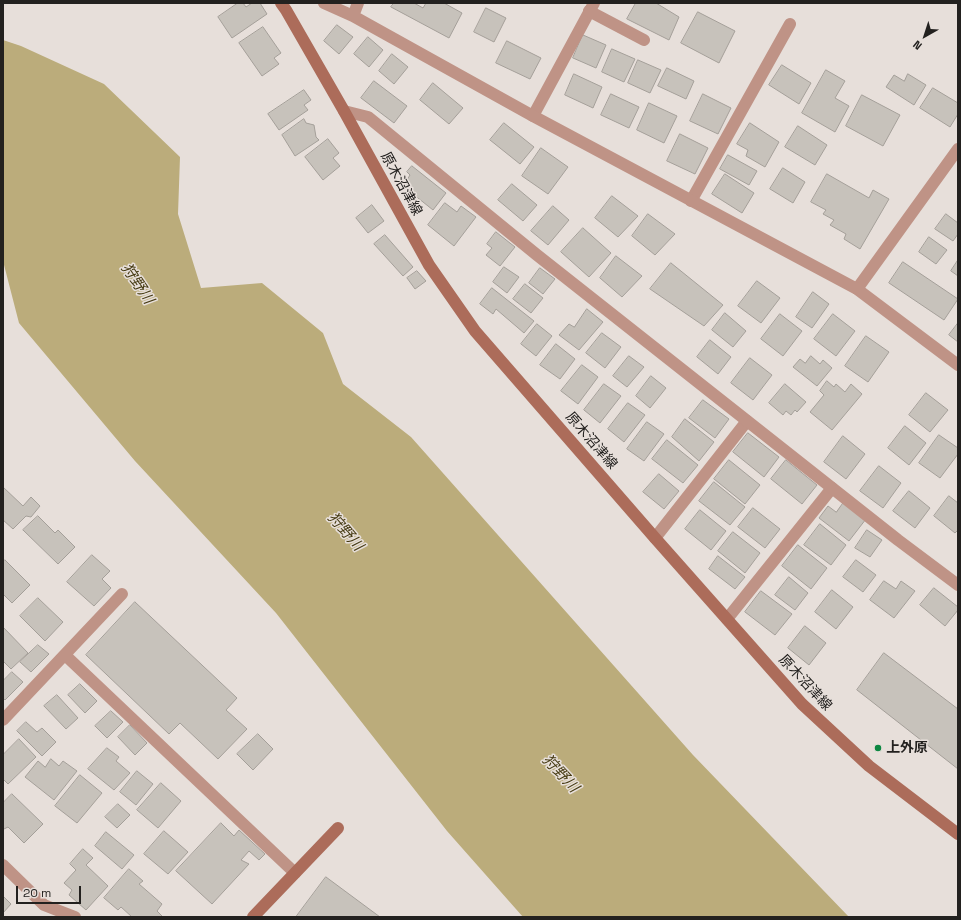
<!DOCTYPE html>
<meta charset="utf-8">
<style>
body{margin:0}
#map{position:relative;width:961px;height:920px;overflow:hidden;background:#e7dfda;font-family:"Space Grotesk",sans-serif}
canvas{display:block}
.frame{position:absolute;inset:0;border:4px solid #23211f;pointer-events:none}
.north{position:absolute;left:905px;top:16px;width:40px;height:40px;-webkit-text-stroke:3px #e7dfda;paint-order:stroke;rotate:219deg;font-size:11px;font-weight:700;line-height:16px;text-align:center;color:#23211f}
.north::after{content:'';display:block;margin:auto;width:14px;height:18px;background:#23211f;clip-path:polygon(50% 0,100% 100%,50% 72%,0 100%)}
.scale{position:absolute;left:16px;top:886px;width:65px;height:18px;box-sizing:border-box;border:2px solid #23211f;border-top:0;padding-left:5px;font-size:12px;line-height:14px;white-space:nowrap;color:#23211f;-webkit-text-stroke:3px #e7dfda;paint-order:stroke}
</style>
<div id="map">
<canvas width="961" height="920"></canvas>
<div class="frame"></div>
<div class="north">N</div>
<div class="scale">20 m</div>
</div>
<script>
const c = document.querySelector('canvas').getContext('2d');
c.lineJoin = 'round';
function fill(path, color) { c.fillStyle = color; c.fill(path, 'evenodd'); }
function strokePath(path, color, width, dash) { c.strokeStyle = color; c.lineWidth = width; c.lineCap = dash ? 'butt' : 'round'; c.setLineDash(dash || []); c.stroke(path); }
function drawText(font, color, halo, rows, align = 'center') {
  c.font = font + ' "Space Grotesk","Noto Sans JP",sans-serif'; c.lineWidth = 3; c.setLineDash([]); c.textBaseline = 'middle'; c.strokeStyle = halo; c.fillStyle = color; for (const [text, x, y, turn = 0] of rows) {
    c.save(); c.translate(x, y); c.rotate((+turn || 0) * Math.PI / 180); c.textAlign = isNaN(turn) ? turn : align; if (halo) c.strokeText(text, 0, 0); c.fillText(text, 0, 0); c.restore();
  }
}
const water = new Path2D(`
 M 3,40 L 21,46 L 104,84 L 180,157 L 178,214 L 201,288 L 262,283 L 323,333 L 343,384 L 411,437 L 693,755 L 849,917 L 523,917 L 447,831 L 276,613 L 135,461 L 19,323 L 3,261 Z`);
const building = new Path2D(`
 M 238,3 L 243,3 L 246,7 L 252,3 L 260,3 L 267,14 L 232,38 L 218,17 Z
 M 394,3 L 414,3 L 423,8 L 426,3 L 444,3 L 462,13 L 449,38 L 391,7 Z
 M 636,3 L 656,3 L 679,17 L 669,40 L 627,19 Z
 M 486,8 L 506,18 L 494,42 L 474,32 Z
 M 698,12 L 735,31 L 719,63 L 681,43 Z
 M 337,25 L 353,37 L 339,54 L 324,41 Z
 M 263,27 L 281,53 L 274,58 L 279,64 L 262,76 L 239,43 Z
 M 583,35 L 606,45 L 596,68 L 573,58 Z
 M 368,37 L 383,50 L 369,67 L 354,54 Z
 M 507,41 L 541,58 L 530,79 L 496,63 Z
 M 612,49 L 635,59 L 624,82 L 602,72 Z
 M 392,54 L 408,67 L 394,84 L 379,71 Z
 M 638,60 L 661,70 L 650,93 L 628,83 Z
 M 782,65 L 811,83 L 799,104 L 769,85 Z
 M 667,68 L 694,81 L 686,99 L 658,86 Z
 M 826,70 L 845,81 L 835,98 L 849,106 L 835,132 L 802,113 Z
 M 574,74 L 602,87 L 593,108 L 565,95 Z
 M 908,74 L 926,85 L 914,105 L 886,87 L 894,75 L 904,81 Z
 M 374,81 L 407,106 L 394,123 L 361,98 Z
 M 433,83 L 463,108 L 449,124 L 420,100 Z
 M 933,88 L 958,103 L 958,114 L 950,127 L 920,108 Z
 M 304,90 L 311,100 L 304,105 L 308,110 L 279,130 L 268,114 Z
 M 611,94 L 639,107 L 629,128 L 601,115 Z
 M 703,94 L 731,108 L 718,134 L 690,121 Z
 M 862,95 L 900,115 L 883,146 L 846,126 Z
 M 649,103 L 677,116 L 664,143 L 637,130 Z
 M 304,119 L 306,123 L 314,125 L 316,137 L 319,140 L 295,156 L 282,135 Z
 M 504,123 L 534,147 L 520,164 L 490,140 Z
 M 750,123 L 779,142 L 765,167 L 746,156 L 748,150 L 737,144 Z
 M 798,126 L 827,145 L 815,165 L 785,147 Z
 M 680,134 L 708,148 L 695,174 L 667,161 Z
 M 328,139 L 339,153 L 333,158 L 340,166 L 323,180 L 305,157 Z
 M 541,148 L 568,167 L 548,194 L 522,176 Z
 M 728,155 L 757,171 L 749,185 L 720,169 Z
 M 412,166 L 446,193 L 433,210 L 408,190 L 410,187 L 405,183 L 410,175 L 407,172 Z
 M 783,168 L 805,182 L 793,203 L 770,189 Z
 M 725,174 L 754,193 L 742,213 L 712,194 Z
 M 827,174 L 869,198 L 873,190 L 889,199 L 860,249 L 844,239 L 846,234 L 830,225 L 834,220 L 823,214 L 826,210 L 811,202 Z
 M 512,184 L 537,205 L 523,221 L 498,200 Z
 M 612,196 L 638,216 L 618,237 L 595,218 Z
 M 445,203 L 457,212 L 461,206 L 476,217 L 454,246 L 428,225 Z
 M 372,205 L 384,221 L 368,233 L 356,218 Z
 M 553,206 L 569,220 L 548,245 L 531,231 Z
 M 648,214 L 675,234 L 655,255 L 632,236 Z
 M 946,214 L 958,223 L 958,234 L 953,241 L 935,229 Z
 M 583,228 L 611,253 L 589,277 L 561,252 Z
 M 496,232 L 515,247 L 500,266 L 486,255 L 492,248 L 487,244 Z
 M 385,235 L 413,267 L 403,276 L 374,244 Z
 M 929,237 L 947,250 L 936,264 L 919,252 Z
 M 616,256 L 642,276 L 622,297 L 600,278 Z
 M 958,260 L 958,276 L 951,271 Z
 M 903,262 L 958,299 L 944,320 L 889,283 Z
 M 671,263 L 723,305 L 704,326 L 650,289 Z
 M 504,267 L 519,277 L 507,293 L 493,282 Z
 M 540,268 L 555,279 L 543,294 L 529,283 Z
 M 417,271 L 426,281 L 415,289 L 407,278 Z
 M 757,281 L 780,298 L 761,323 L 738,306 Z
 M 525,284 L 543,298 L 531,313 L 513,299 Z
 M 492,288 L 534,321 L 524,333 L 496,309 L 493,314 L 480,304 Z
 M 813,292 L 829,304 L 812,328 L 796,317 Z
 M 587,309 L 603,322 L 579,350 L 559,335 L 569,324 L 574,327 Z
 M 725,313 L 746,331 L 733,347 L 712,330 Z
 M 780,314 L 802,331 L 783,356 L 761,339 Z
 M 833,314 L 855,331 L 836,356 L 814,339 Z
 M 958,323 L 958,342 L 949,335 Z
 M 537,324 L 552,336 L 536,356 L 521,344 Z
 M 602,333 L 621,347 L 605,368 L 586,353 Z
 M 866,336 L 889,352 L 868,382 L 845,366 Z
 M 710,340 L 731,357 L 718,374 L 697,357 Z
 M 556,344 L 575,359 L 560,379 L 540,365 Z
 M 629,356 L 644,367 L 627,387 L 613,376 Z
 M 811,356 L 820,364 L 823,360 L 832,368 L 817,386 L 793,367 L 800,359 L 805,363 Z
 M 750,358 L 772,375 L 753,400 L 731,383 Z
 M 582,365 L 598,377 L 578,404 L 561,391 Z
 M 651,376 L 666,388 L 650,408 L 636,396 Z
 M 827,381 L 834,387 L 836,384 L 845,392 L 851,384 L 862,394 L 832,430 L 810,412 L 824,395 L 820,391 Z
 M 604,384 L 621,396 L 600,423 L 584,410 Z
 M 785,384 L 806,402 L 797,412 L 795,410 L 791,415 L 786,411 L 783,415 L 769,403 Z
 M 926,393 L 948,410 L 930,432 L 909,415 Z
 M 703,400 L 729,419 L 715,438 L 689,418 Z
 M 628,403 L 645,415 L 624,442 L 608,429 Z
 M 685,419 L 714,442 L 699,461 L 672,437 Z
 M 647,422 L 664,434 L 644,461 L 627,449 Z
 M 905,426 L 926,443 L 909,465 L 888,448 Z
 M 748,433 L 779,457 L 764,477 L 733,452 Z
 M 939,435 L 958,448 L 958,454 L 940,478 L 919,463 Z
 M 843,436 L 865,454 L 846,479 L 824,462 Z
 M 667,440 L 698,465 L 683,483 L 652,459 Z
 M 729,460 L 760,485 L 745,504 L 714,479 Z
 M 786,460 L 817,485 L 802,504 L 771,479 Z
 M 879,466 L 901,483 L 883,508 L 860,491 Z
 M 659,474 L 679,491 L 664,509 L 643,492 Z
 M 714,482 L 745,507 L 730,525 L 699,501 Z
 M 3,487 L 23,506 L 31,497 L 40,506 L 31,517 L 26,516 L 13,529 L 3,520 Z
 M 909,491 L 930,508 L 915,528 L 893,511 Z
 M 949,496 L 958,503 L 958,530 L 955,533 L 934,516 Z
 M 844,502 L 866,519 L 849,541 L 819,518 L 828,506 L 836,512 Z
 M 753,508 L 780,529 L 765,548 L 738,527 Z
 M 700,510 L 726,531 L 711,550 L 685,529 Z
 M 38,516 L 55,533 L 58,530 L 75,547 L 58,564 L 23,530 Z
 M 820,524 L 846,545 L 831,565 L 804,545 Z
 M 867,530 L 882,540 L 870,557 L 855,548 Z
 M 733,532 L 760,553 L 745,573 L 718,551 Z
 M 798,545 L 827,568 L 811,589 L 782,566 Z
 M 92,555 L 110,571 L 102,579 L 111,588 L 94,606 L 67,582 Z
 M 718,556 L 745,577 L 735,589 L 709,569 Z
 M 5,560 L 30,585 L 12,603 L 3,594 L 3,562 Z
 M 856,560 L 876,575 L 863,592 L 843,577 Z
 M 789,577 L 808,593 L 795,610 L 775,595 Z
 M 884,581 L 896,589 L 901,581 L 915,591 L 894,618 L 870,600 Z
 M 934,588 L 958,607 L 958,610 L 945,626 L 920,605 Z
 M 832,590 L 853,607 L 836,629 L 815,612 Z
 M 761,591 L 792,614 L 775,635 L 745,612 Z
 M 38,598 L 63,622 L 45,641 L 20,616 Z
 M 135,602 L 237,698 L 226,710 L 247,729 L 218,759 L 180,723 L 169,734 L 86,655 Z
 M 805,626 L 826,643 L 809,665 L 788,648 Z
 M 3,627 L 28,653 L 11,669 L 3,661 Z
 M 38,645 L 49,654 L 31,672 L 20,662 Z
 M 884,653 L 958,709 L 958,769 L 857,690 Z
 M 12,672 L 23,682 L 5,700 L 3,698 L 3,681 Z
 M 80,684 L 97,701 L 85,713 L 68,695 Z
 M 57,695 L 78,718 L 66,729 L 44,706 Z
 M 111,711 L 123,722 L 107,738 L 95,726 Z
 M 26,722 L 37,732 L 42,728 L 56,742 L 42,756 L 17,731 Z
 M 130,725 L 147,743 L 135,755 L 118,737 Z
 M 258,734 L 273,749 L 253,770 L 237,754 Z
 M 19,739 L 36,757 L 8,784 L 3,779 L 3,755 Z
 M 107,748 L 119,757 L 116,761 L 130,773 L 114,790 L 88,769 Z
 M 51,759 L 59,766 L 63,761 L 77,771 L 54,800 L 25,777 L 38,761 L 45,767 Z
 M 137,771 L 153,784 L 136,805 L 120,792 Z
 M 80,775 L 102,793 L 77,823 L 55,806 Z
 M 161,783 L 181,801 L 158,828 L 137,810 Z
 M 12,794 L 43,824 L 24,843 L 8,827 L 4,829 L 3,828 L 3,803 Z
 M 118,804 L 130,815 L 117,828 L 105,817 Z
 M 221,823 L 234,836 L 239,830 L 265,854 L 259,860 L 249,851 L 241,860 L 249,864 L 212,904 L 176,871 Z
 M 164,831 L 188,852 L 168,874 L 144,854 Z
 M 106,832 L 134,855 L 122,869 L 95,846 Z
 M 83,849 L 93,858 L 86,865 L 108,886 L 86,910 L 69,895 L 72,890 L 64,883 L 76,870 L 70,864 Z
 M 129,869 L 143,881 L 139,884 L 162,904 L 157,911 L 163,917 L 132,917 L 121,907 L 118,910 L 104,898 Z
 M 326,877 L 380,917 L 296,917 Z
 M 3,896 L 11,904 L 3,913 Z`);
const lane = new Path2D(`
 M 533,116 L 594,3
 M 691,201 L 790,24
 M 857,289 L 958,149
 M 655,538 L 747,421
 M 727,619 L 832,488`);
const street = new Path2D(`
 M 324,3 L 353,16 L 533,116 L 857,289 L 958,365
 M 589,11 L 644,40
 M 353,16 L 358,3
 M 344,111 L 368,117 L 537,255 L 898,540 L 958,585
 M 65,655 L 295,873
 M 3,720 L 122,594
 M 3,865 L 44,905 L 75,917`);
const secondary = new Path2D(`
 M 281,3 L 286,10 L 344,111 L 429,265 L 475,331 L 655,538 L 802,704 L 869,766 L 958,834
 M 253,917 L 338,828`);
const markers = [
 [878,748,4,"#0c8741"]
];
const streetNames = [
 ["原木沼津線",401,184,61],
 ["原木沼津線",591,441,49],
 ["原木沼津線",805,683,47]
];
const poiNames = [
 ["上外原",886,748]
];
const waterNames = [
 ["狩野川",137,284,56],
 ["狩野川",345,532,49],
 ["狩野川",560,774,47]
];
fill(water, '#bbac7b');
fill(building, '#c7c2bb');
strokePath(building, '#a49f99', 1);
strokePath(lane, '#bf9386', 12);
strokePath(street, '#bf9386', 12);
strokePath(secondary, '#ac6c5a', 12);
for (const [x, y, r, color] of markers) { const dot = new Path2D(); dot.arc(x, y, r, 0, 2 * Math.PI); c.fillStyle = color; c.fill(dot); strokePath(dot, '#e7dfda', 1.5); }
drawText('14px', '#23211f', '#e7dfda', streetNames);
drawText('bold 14px', '#23211f', '#e7dfda', poiNames, 'left');
drawText('italic 15px', '#453a12', '#e7dfda', waterNames);
</script>
